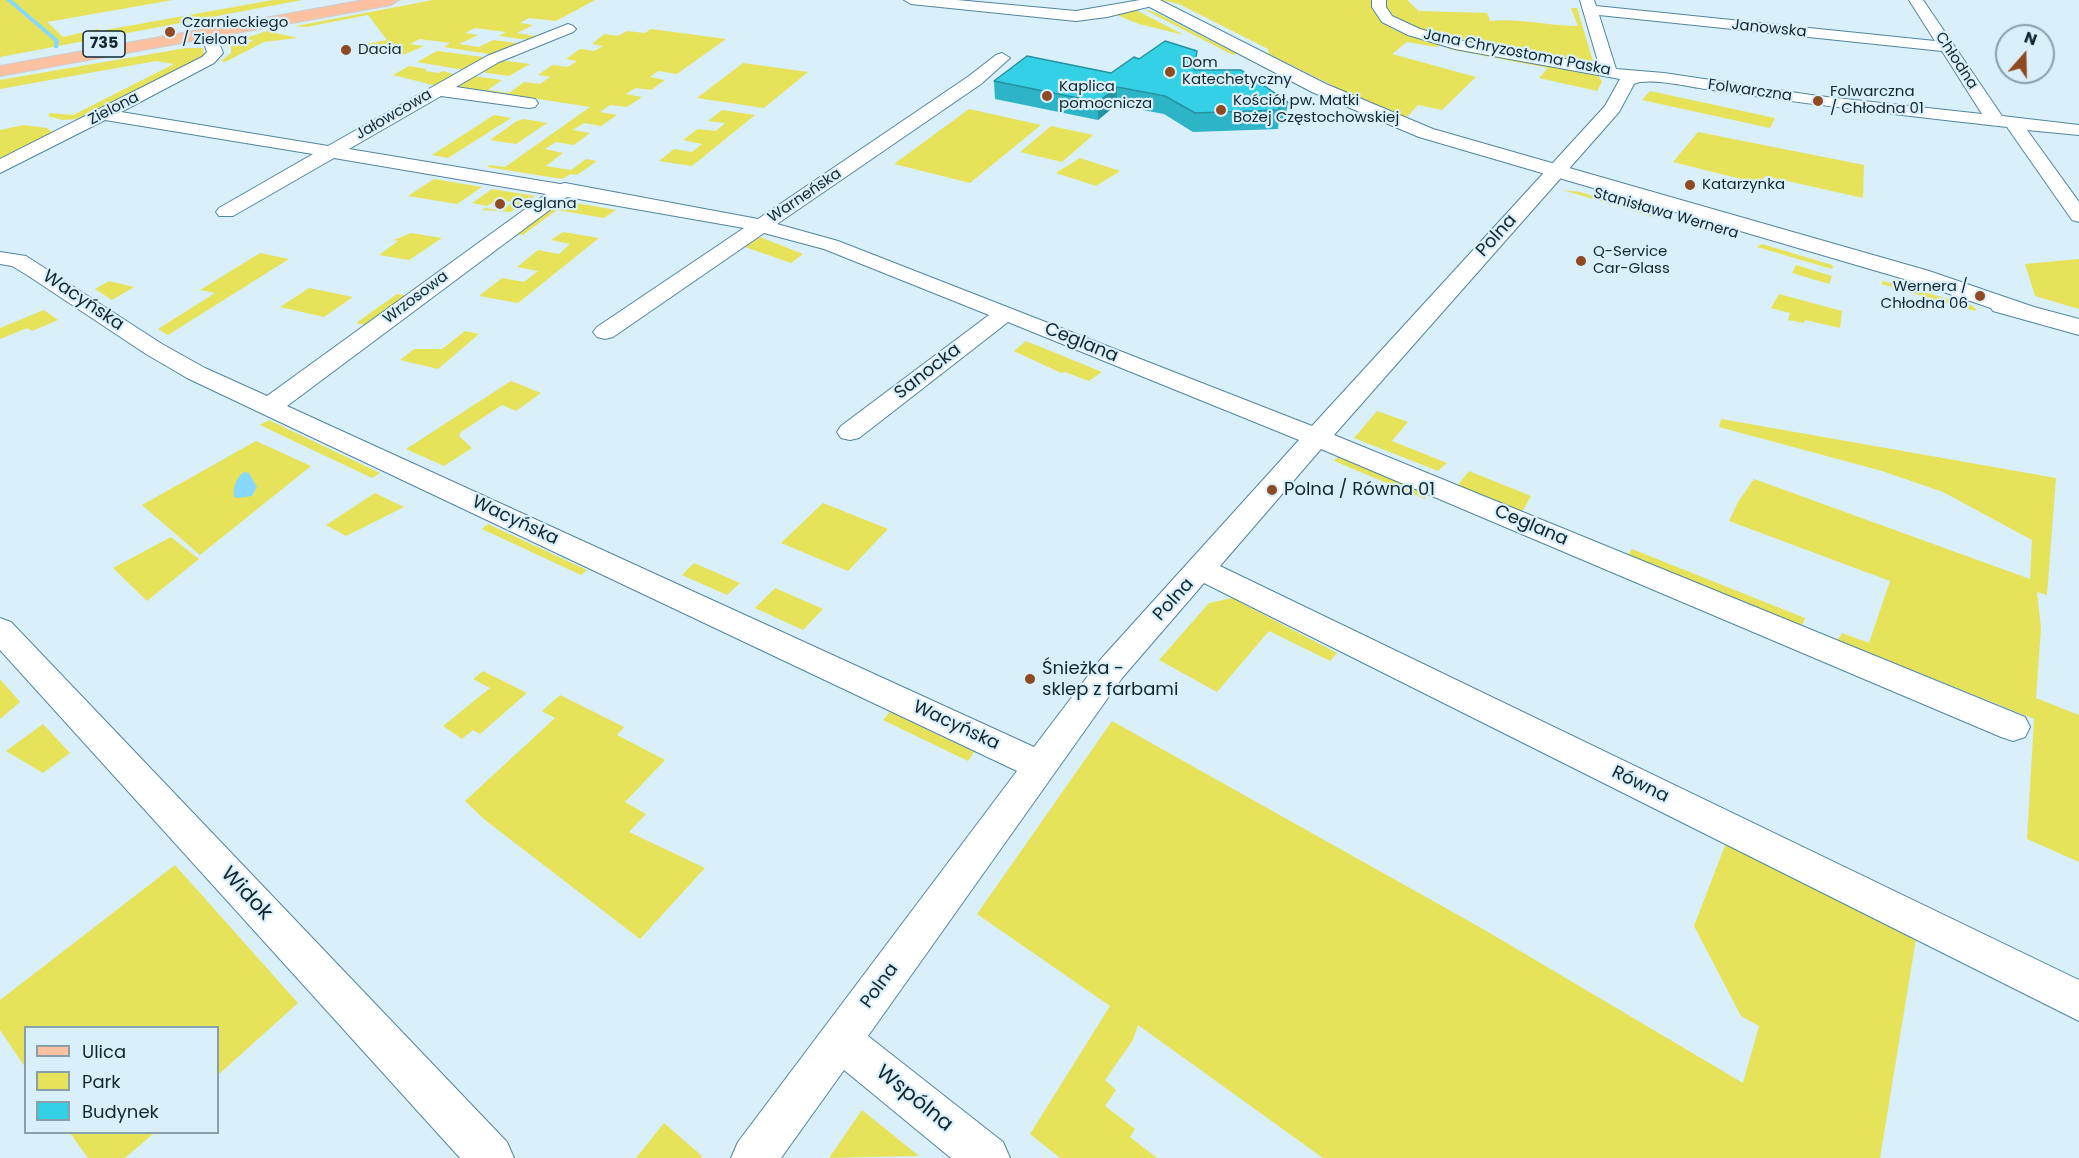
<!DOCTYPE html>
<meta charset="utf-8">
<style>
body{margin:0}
#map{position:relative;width:2079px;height:1158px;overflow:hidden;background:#d9eff9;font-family:Poppins,sans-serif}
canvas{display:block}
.legend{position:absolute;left:24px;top:1026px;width:195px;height:108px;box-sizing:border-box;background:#d9eff9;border:2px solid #899fa9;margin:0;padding:8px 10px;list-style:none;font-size:18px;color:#112731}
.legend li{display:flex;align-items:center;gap:12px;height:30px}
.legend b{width:30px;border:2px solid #899fa9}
.north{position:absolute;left:1995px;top:24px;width:60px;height:60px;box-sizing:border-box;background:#d9eff9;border:2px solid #899fa9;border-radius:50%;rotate:20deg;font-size:16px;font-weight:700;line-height:24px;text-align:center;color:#112731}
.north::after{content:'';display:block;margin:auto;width:21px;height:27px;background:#8f4a21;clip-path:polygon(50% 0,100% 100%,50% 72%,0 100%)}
</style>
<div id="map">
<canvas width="2079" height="1158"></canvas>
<ul class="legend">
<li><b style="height:8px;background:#fcc1a1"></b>Ulica</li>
<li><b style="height:16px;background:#e6e35b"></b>Park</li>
<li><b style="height:16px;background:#34d1e6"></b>Budynek</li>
</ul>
<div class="north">N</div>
</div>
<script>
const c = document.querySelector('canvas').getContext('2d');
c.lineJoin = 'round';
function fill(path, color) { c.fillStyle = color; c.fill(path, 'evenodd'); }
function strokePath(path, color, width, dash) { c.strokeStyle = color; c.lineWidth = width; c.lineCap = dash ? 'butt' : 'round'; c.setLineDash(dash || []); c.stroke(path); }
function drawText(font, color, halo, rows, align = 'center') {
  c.font = font + ' Poppins,sans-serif'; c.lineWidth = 4.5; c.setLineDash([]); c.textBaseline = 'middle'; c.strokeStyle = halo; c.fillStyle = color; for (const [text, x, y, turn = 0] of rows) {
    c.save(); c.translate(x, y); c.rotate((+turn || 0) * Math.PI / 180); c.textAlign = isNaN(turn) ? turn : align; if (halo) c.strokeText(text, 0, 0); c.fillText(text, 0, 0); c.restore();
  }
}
const green = new Path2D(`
 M 0,0 L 173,0 L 47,22 L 63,37 L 98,29 L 100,31 L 273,0 L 302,0 L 0,57 Z
 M 433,0 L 595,0 L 556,21 L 529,18 L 520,23 L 533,25 L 517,33 L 540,37 L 530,40 L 499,36 L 506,32 L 475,28 L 465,33 L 478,35 L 459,44 L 479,47 L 493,40 L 523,44 L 495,55 L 444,47 L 450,43 L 420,39 L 410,44 L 424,46 L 403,55 L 362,49 L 361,45 L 387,40 L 368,15 L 306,27 L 296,26 Z
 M 1162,0 L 1372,0 C 1373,31 1418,38 1441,45 L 1436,47 L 1407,42 L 1392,54 L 1476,77 L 1442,110 L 1418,105 L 1408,116 L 1398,118 L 1269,54 L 1268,49 L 1179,4 Z
 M 1386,0 L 1407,0 L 1419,11 L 1487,13 L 1490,21 C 1519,18 1548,26 1578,26 L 1571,8 L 1577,8 L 1593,61 L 1579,63 L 1499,47 L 1493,50 C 1469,45 1384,30 1386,0 Z
 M 1143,9 L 1157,13 L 1237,54 L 1233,55 Z
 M 1136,10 L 1184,35 L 1139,24 L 1114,14 Z
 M 651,29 L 726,39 L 677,74 L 658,71 L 650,77 L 665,80 L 651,90 L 635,88 L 626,94 L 642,97 L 627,107 L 610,105 L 600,112 L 617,115 L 601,126 L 584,123 L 573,130 L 590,133 L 574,145 L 556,142 L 545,149 L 563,153 L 546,166 L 571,170 L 586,159 L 597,161 L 577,175 L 571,174 L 562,179 L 487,167 L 490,165 L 505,167 L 590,107 L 455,86 L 473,76 L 502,80 L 488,90 L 509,93 L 524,82 L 540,84 L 550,77 L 538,75 L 552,65 L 568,67 L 577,61 L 566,59 L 580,49 L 594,51 L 603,46 L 592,44 L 604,34 L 618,36 L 627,31 L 645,33 Z
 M 267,31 L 297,38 L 264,42 L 225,62 L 221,61 L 231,53 L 231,45 L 239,41 L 251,42 L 253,40 L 243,39 Z
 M 1450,47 L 1598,75 L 1602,82 L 1597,91 L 1539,78 L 1548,68 L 1448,49 Z
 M 186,48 L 203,48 L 204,55 L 198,60 L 76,119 L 63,120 L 48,116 L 50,113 L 73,115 L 174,64 L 156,61 L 0,89 L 0,80 Z
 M 437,51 L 483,57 L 485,59 L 464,70 L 417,62 Z
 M 499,60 L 530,64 L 509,76 L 480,72 Z
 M 743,63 L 808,72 L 764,108 L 697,98 Z
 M 409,66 L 427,69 L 425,71 L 439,73 L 443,71 L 457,75 L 438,85 L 433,85 L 393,75 Z
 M 1650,91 L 1775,118 L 1770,128 L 1642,100 Z
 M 969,109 L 1041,125 L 970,183 L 894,164 Z
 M 722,110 L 755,115 L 692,166 L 659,161 L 674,149 L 692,152 L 702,144 L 683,140 L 698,129 L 716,131 L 725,123 L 708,121 Z
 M 494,115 L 511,118 L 448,158 L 432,155 Z
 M 524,119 L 547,123 L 516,144 L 490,140 L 517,121 Z
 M 24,125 L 47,128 L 53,133 L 0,161 L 0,130 Z
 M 1051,126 L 1093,135 L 1062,162 L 1020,152 Z
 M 1698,132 L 1864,165 L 1863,198 L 1765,176 L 1761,184 L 1673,162 Z
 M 1080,158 L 1120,171 L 1096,186 L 1056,173 Z
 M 434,179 L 482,187 L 457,204 L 408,196 Z
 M 492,189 L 535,196 L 511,212 L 482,210 L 485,208 L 502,211 L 512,202 L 497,200 L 487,206 L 472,203 Z
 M 1563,190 L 1580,192 L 1656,215 L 1654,217 Z
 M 559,200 L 616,210 L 604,218 L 557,210 L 523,235 L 514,234 Z
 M 563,232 L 599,238 L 518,303 L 479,296 L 502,278 L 524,282 L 538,271 L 517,267 L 538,250 L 559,254 L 570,244 L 551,240 Z
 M 411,233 L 442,238 L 409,260 L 379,255 L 398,241 L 394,240 Z
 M 760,237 L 803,254 L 791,263 L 745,247 Z
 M 1762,244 L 1832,265 L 1833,267 L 1832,269 L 1757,247 Z
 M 260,253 L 289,259 L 168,335 L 158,329 L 215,293 L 200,290 Z
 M 2079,259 L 2079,309 L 2035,296 L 2025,264 Z
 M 1796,265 L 1832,276 L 1829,284 L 1792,273 Z
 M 109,281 L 134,287 L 112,300 L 95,289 Z
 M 1883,281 L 1971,305 L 1976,309 L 1975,311 L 1881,284 Z
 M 309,288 L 353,297 L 324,317 L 280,307 Z
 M 397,294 L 409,296 L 369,326 L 356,323 Z
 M 1779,294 L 1842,311 L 1840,328 L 1805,320 L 1804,323 L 1788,320 L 1790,313 L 1771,308 Z
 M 44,310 L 58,320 L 32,331 L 27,328 L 0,339 L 0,328 Z
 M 465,331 L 479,334 L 438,369 L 400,360 L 414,349 L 442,349 Z
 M 1026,341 L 1102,372 L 1089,381 L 1065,372 L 1061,373 L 1014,351 Z
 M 511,381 L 541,393 L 516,411 L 502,405 L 461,432 L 459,436 L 472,448 L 444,466 L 406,449 Z
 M 1377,411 L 1408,422 L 1392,441 L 1447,463 L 1438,471 L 1354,438 Z
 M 1721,419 L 2056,478 L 2047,595 L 2037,592 L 2041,628 L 2036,698 L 2079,715 L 2079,862 L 2027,839 L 2034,719 L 1838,640 L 1842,633 L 1869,643 L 1890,581 L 1729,521 L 1738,502 L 1754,479 L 2030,579 L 2032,540 L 1943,492 L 1882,471 L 1719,427 Z
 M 269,420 L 380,473 L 372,478 L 260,425 Z
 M 256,441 L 311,466 L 200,555 L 142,505 Z
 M 1338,456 L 1425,491 L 1427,495 L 1425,499 L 1334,461 Z
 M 1469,471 L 1531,496 L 1522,512 L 1457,486 Z
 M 375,493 L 404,507 L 346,536 L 326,525 Z
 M 823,503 L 888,529 L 848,571 L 781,543 Z
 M 488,524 L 587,570 L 581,575 L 482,529 Z
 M 171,537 L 199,559 L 147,601 L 113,568 Z
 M 1632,549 L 1805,618 L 1802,626 L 1628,555 Z
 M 694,563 L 740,583 L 727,595 L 682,575 Z
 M 775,588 L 823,609 L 803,630 L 755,608 Z
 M 1232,598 L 1337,653 L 1330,661 L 1269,631 L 1217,692 L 1159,660 L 1209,603 Z
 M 483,671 L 527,693 L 480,734 L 473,730 L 462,739 L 443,726 L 490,688 L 473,679 Z
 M 0,679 L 20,702 L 0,719 Z
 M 560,695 L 624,727 L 617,735 L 665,760 L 625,802 L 646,814 L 629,832 L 705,868 L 640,939 L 485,820 L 465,801 L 555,718 L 542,711 Z
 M 890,712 L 974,752 L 968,761 L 883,720 Z
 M 1112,721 L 1483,929 L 1743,1083 L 1759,1026 L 1741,1016 L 1694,926 L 1726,843 L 1916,939 L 1880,1158 L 1323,1158 L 1138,1025 L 1133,1040 L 1105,1080 L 1116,1090 L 1105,1106 L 1135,1129 L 1130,1137 L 1157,1158 L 1060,1158 L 1030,1134 L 1110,1006 L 977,914 Z
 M 43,724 L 70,753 L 43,773 L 6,751 Z
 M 175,865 L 298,1003 L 218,1075 L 218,1028 L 26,1028 L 25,1067 L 0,1030 L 0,1000 Z
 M 862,1110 L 919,1156 L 829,1158 Z
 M 664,1123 L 702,1156 L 701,1158 L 636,1158 Z
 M 70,1133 L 154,1133 L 125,1158 L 88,1158 Z`);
const water = new Path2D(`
 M 244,472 L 249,473 L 257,487 L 252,496 L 238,498 L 234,497 C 232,489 237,476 244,472 Z`);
const stream = new Path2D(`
 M 6,0 L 12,0 L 59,40 L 58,48 L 54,48 L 54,41 Z`);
const minor = new Path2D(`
 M 904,0 L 957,0 L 1076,11 L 1140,0 L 1157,0 L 1158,2 L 1156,5 L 1107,17 L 1076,21 L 911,4 Z
 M 1372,0 L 1386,0 L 1386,7 L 1392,16 L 1420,29 L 1457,40 L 1599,65 L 1580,0 L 1594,0 L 1596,6 L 1935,41 L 1909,0 L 1923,0 L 2002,116 L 2079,125 L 2079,135 L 2027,130 L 2079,202 L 2079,222 L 2072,220 L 2007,127 C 1907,116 1806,104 1706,89 C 1689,87 1649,77 1634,84 L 1619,112 L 1334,435 L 2025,717 L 2030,727 L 2025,737 L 2013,741 L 2001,737 L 1321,449 L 1220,566 L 2079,980 L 2079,1021 L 1204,583 L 1122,678 L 868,1036 L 1003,1142 L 1010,1158 L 951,1158 L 844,1070 L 781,1158 L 731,1158 L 738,1142 L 1017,771 L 187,378 L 146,354 L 27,275 L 12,266 L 0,264 L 0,252 L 26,256 L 162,344 L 205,368 L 267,396 L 546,194 L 334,158 L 233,216 L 219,216 L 216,212 L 219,208 L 313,154 L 105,120 L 0,173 L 0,159 L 202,57 L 207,52 L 204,43 L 212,38 L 218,40 L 223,53 L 214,63 L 121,112 L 328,146 L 487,56 L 568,24 L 573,26 L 576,29 L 573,32 L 499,62 L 456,87 L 529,98 L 535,99 L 538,103 L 535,107 L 529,108 L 441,96 L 349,149 L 560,184 L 565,183 L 758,219 L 969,76 L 996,55 L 1002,53 L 1010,58 L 981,84 L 777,224 L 838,241 L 1312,426 L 1605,106 L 1620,79 L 1455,49 L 1408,35 L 1382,22 L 1372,7 ZM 1599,15 L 1942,51 L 1982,114 L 1818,96 L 1664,73 L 1616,69 ZM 567,197 L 744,228 L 597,327 L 593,332 L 597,337 L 605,339 L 613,337 L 764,233 L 824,249 L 989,315 L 841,426 L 837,432 L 841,438 L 850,440 L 859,438 L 1008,322 L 1299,440 L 1100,660 L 1034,747 L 287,406 Z
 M 0,618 L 11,622 L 507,1142 L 514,1158 L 460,1158 L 0,650 Z`);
const tertiary = new Path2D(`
 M 1140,0 L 1160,0 L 1326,84 L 1433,129 L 1929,271 L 2034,307 L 2079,319 L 2079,335 L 1993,311 L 1991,308 L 1911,281 L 1419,137 L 1312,92 L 1142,3 Z`);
const primary = new Path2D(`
 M 364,0 L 399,0 L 391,5 L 0,76 L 0,66 Z`);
const wall = new Path2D(`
 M 1195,70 L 1288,102 L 1285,121 L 1279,121 L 1278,129 L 1193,132 L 1164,114 L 1116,105 L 1098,120 L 995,99 L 994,81 L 1111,73 Z`);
const shadedWall = new Path2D(`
 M 1117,87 L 1116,105 L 1098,120 L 1098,102 Z`);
const building = new Path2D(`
 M 1165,41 L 1197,51 L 1194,70 L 1241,70 L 1288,102 L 1271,102 L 1281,110 L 1195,113 L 1165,96 L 1117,87 L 1098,102 L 994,81 L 1027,56 L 1111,73 L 1134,57 L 1139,59 Z`);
const markers = [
 [170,32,6,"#8f4a21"],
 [346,50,6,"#8f4a21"],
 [1170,72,6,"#8f4a21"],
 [1047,96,6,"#8f4a21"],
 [1818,101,6,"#8f4a21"],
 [1221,110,6,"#8f4a21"],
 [1690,185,6,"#8f4a21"],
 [500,204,6,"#8f4a21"],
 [1581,261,6,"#8f4a21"],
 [1980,296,6,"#8f4a21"],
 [1272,490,6,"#8f4a21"],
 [1030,679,6,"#8f4a21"]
];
const farPoinames = [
 ["Czarnieckiego",182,23],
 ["/ Zielona",182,40],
 ["Dacia",358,50],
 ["Dom",1182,63],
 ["Katechetyczny",1182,80],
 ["Kaplica",1059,87],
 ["pomocnicza",1059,104],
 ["Folwarczna",1830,92],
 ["/ Chłodna 01",1830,109],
 ["Kościół pw. Matki",1233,101],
 ["Bożej Częstochowskiej",1233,118],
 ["Katarzynka",1702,185],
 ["Ceglana",512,204],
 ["Q-Service",1593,252],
 ["Car-Glass",1593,269],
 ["Wernera /",1968,287,"right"],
 ["Chłodna 06",1968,304,"right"]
];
const farStreetnames = [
 ["Janowska",1769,29,6],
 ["Jana Chryzostoma Paska",1517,53,11],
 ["Chłodna",1956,61,57],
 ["Folwarczna",1750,91,8],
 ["Zielona",114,109,-27],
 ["Jałowcowa",394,115,-30],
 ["Warneńska",805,196,-34],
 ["Stanisława Wernera",1666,214,16],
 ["Wrzosowa",416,298,-37]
];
const shields = [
 [104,44,42]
];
const shieldNames = [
 ["735",104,44]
];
const streetNames = [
 ["Polna",1497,236,-48],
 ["Wacyńska",83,301,34],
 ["Ceglana",1081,343,22],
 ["Sanocka",928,372,-38],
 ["Wacyńska",515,521,25],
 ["Ceglana",1531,526,23],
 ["Polna",1174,600,-48],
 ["Wacyńska",956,726,25],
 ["Równa",1640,785,26],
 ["Polna",880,986,-54]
];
const poiNames = [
 ["Polna / Równa 01",1284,490],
 ["Śnieżka -",1042,669],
 ["sklep z farbami",1042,690]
];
const nearStreetnames = [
 ["Widok",246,894,47],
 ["Wspólna",914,1099,39]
];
fill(green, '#e6e35b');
fill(water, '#86d8fc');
fill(stream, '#86d8fc');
strokePath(minor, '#51869e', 2);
strokePath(tertiary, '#51869e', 2);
strokePath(primary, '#cbcfd2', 2);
fill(minor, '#fff');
fill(tertiary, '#fff');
fill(primary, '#fcc1a1');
fill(wall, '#2db4c6');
fill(shadedWall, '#2492a1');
fill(building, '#34d1e6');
strokePath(building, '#2492a1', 1.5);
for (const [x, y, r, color] of markers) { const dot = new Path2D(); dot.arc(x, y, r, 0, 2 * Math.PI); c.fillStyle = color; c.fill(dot); strokePath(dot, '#d9eff9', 2); }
drawText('15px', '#112731', '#d9eff9', farPoinames, 'left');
drawText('15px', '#112731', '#d9eff9', farStreetnames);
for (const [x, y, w] of shields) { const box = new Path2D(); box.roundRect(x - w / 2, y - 13, w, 26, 4.5); c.fillStyle = '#d9eff9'; c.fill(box); strokePath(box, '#112731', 1.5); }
drawText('bold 16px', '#112731', null, shieldNames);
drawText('18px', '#112731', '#d9eff9', streetNames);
drawText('18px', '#112731', '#d9eff9', poiNames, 'left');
drawText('21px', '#112731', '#d9eff9', nearStreetnames);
</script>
